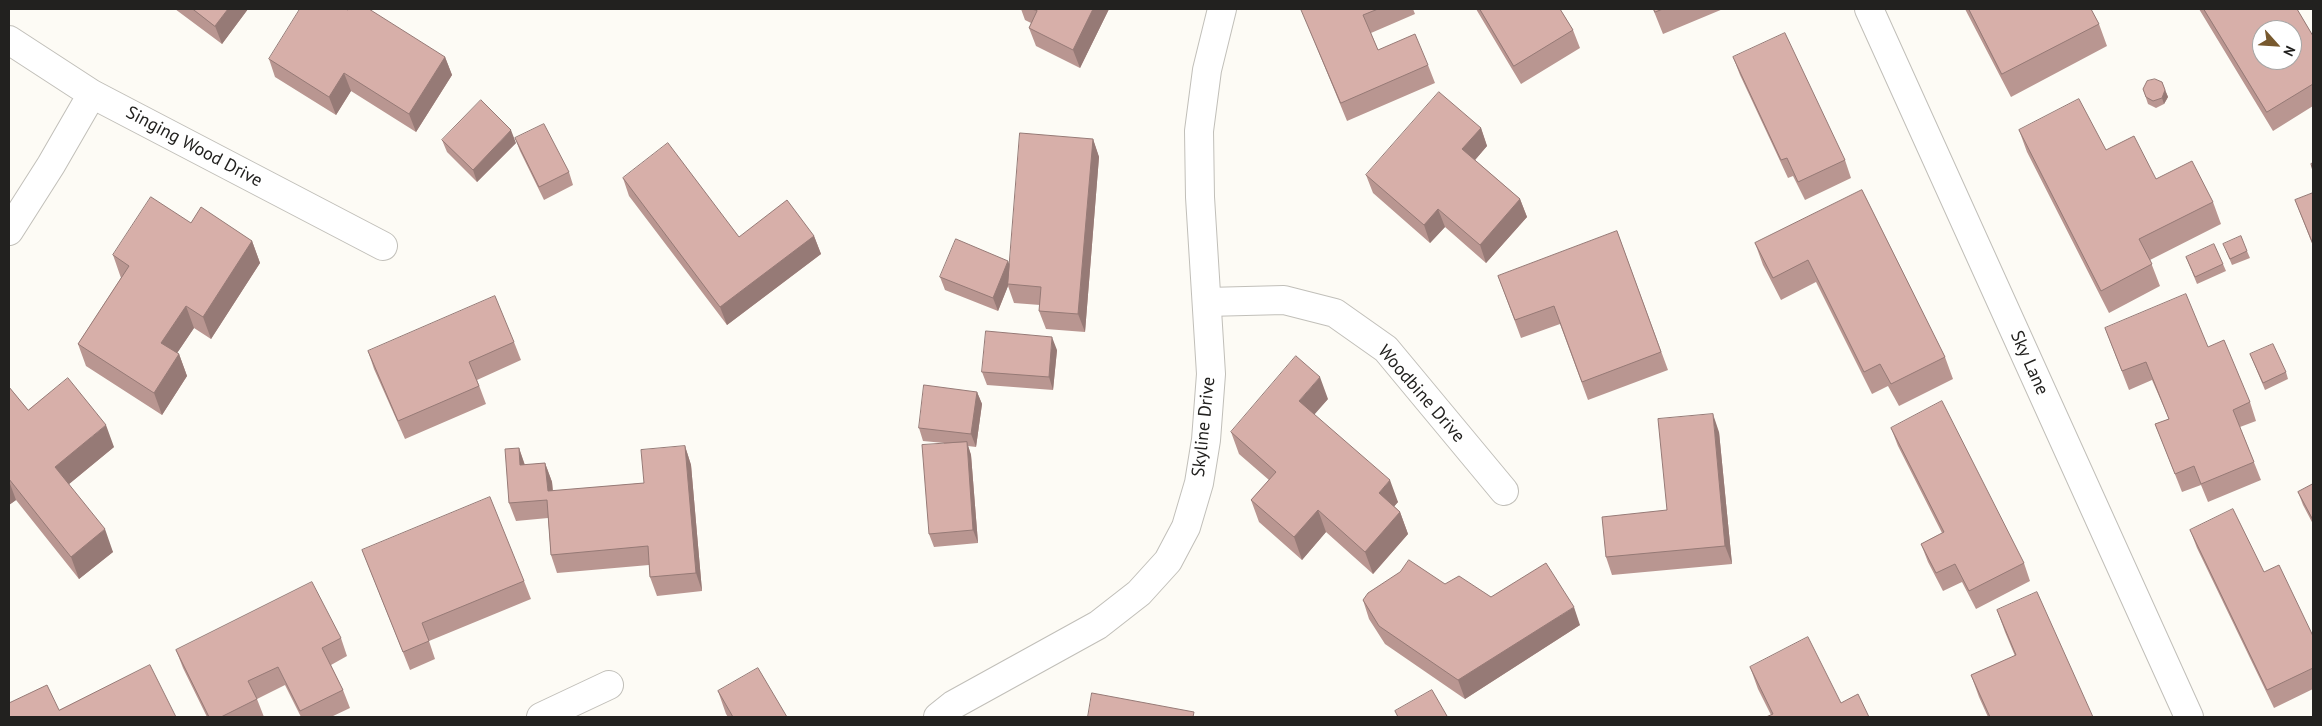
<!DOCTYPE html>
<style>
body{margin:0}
#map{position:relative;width:2322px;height:726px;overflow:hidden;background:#fdfbf5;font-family:"PT Sans",sans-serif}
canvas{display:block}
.frame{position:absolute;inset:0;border:10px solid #22211f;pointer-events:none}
.north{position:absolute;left:2252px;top:20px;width:50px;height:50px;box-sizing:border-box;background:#fff;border:1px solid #a7a6a5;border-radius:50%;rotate:116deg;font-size:14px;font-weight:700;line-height:20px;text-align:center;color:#22211f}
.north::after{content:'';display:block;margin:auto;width:18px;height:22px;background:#78592e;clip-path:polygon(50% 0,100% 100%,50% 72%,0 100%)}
</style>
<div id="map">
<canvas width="2322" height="726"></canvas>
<div class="frame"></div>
<div class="north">N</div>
</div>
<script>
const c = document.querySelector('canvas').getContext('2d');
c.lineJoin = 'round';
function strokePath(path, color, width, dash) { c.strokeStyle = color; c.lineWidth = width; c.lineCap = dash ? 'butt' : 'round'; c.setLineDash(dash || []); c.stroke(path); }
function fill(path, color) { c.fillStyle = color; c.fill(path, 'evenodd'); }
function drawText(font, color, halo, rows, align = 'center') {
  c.font = font + ' "PT Sans",sans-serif'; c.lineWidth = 4.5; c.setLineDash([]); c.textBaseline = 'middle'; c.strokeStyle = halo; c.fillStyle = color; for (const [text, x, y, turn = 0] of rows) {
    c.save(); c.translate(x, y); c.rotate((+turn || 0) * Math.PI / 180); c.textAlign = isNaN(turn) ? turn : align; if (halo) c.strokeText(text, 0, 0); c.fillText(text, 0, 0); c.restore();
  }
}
const minor = new Path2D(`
 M 1869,9 L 2189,717
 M 9,40 L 92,94 L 383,246
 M 9,231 L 51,165 L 92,94
 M 1207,302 L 1284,300 L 1335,313 L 1386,349 L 1504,491
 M 541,717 L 609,685`);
const tertiary = new Path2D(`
 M 938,717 L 953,705 L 1098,625 L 1139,593 L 1168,561 L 1186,527 L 1199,483 L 1206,440 L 1211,374 L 1200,197 L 1199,131 L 1207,70 L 1222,9`);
const wall = new Path2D(`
 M 175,9 L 248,9 L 222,44 Z
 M 1021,9 L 1109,9 L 1080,68 L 1036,46 L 1029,28 L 1031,23 L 1025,20 Z
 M 1301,9 L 1413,9 L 1415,14 L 1371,33 L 1378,50 L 1428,65 L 1435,83 L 1347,121 Z
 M 1476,9 L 1560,9 L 1573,30 L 1580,48 L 1521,84 Z
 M 1653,9 L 1723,9 L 1663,34 Z
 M 1965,9 L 2091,9 L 2099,24 L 2107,46 L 2011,97 Z
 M 2199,9 L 2297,9 L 2313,36 L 2313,106 L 2273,131 Z
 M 445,57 L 452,75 L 416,132 L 351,91 L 336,115 L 275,77 L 269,59 Z
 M 1733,57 L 1845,160 L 1851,178 L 1805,200 L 1793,176 L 1788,178 L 1740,75 Z
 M 2162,82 L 2168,97 L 2164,104 L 2156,108 L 2148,104 L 2143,89 Z
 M 1481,128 L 1487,146 L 1475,160 L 1520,199 L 1527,217 L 1486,263 L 1445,227 L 1430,243 L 1373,193 L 1366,175 Z
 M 2019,130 L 2106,150 L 2156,179 L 2213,202 L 2221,224 L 2150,260 L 2160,286 L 2109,313 L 2027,152 Z
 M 515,138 L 569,172 L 573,185 L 544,200 L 520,151 Z
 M 1093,139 L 1099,157 L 1085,332 L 1046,329 L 1039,311 L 1040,305 L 1014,303 L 1008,286 L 998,311 L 945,290 L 940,277 L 1008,261 L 1009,264 Z
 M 442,140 L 516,143 L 477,182 L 447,152 Z
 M 623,178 L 739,237 L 814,236 L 821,254 L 727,325 L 629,196 Z
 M 1862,190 L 1945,357 L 1953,379 L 1899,406 L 1888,386 L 1872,394 L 1816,282 L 1781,300 L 1763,265 L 1755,243 Z
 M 2313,193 L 2313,246 L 2295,200 Z
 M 191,223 L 252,241 L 260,263 L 211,339 L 194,328 L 177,353 L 179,354 L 187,376 L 162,415 L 86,366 L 78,344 L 121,278 L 113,255 Z
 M 1617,231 L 1668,370 L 1588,400 L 1560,324 L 1521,338 L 1498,276 Z
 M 2226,251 L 2247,251 L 2250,258 L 2232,265 Z
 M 2186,257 L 2223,264 L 2226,271 L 2197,284 Z
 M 2105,328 L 2208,347 L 2250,402 L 2256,421 L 2240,427 L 2261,480 L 2208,502 L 2201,485 L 2182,492 L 2155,424 L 2169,419 L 2152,380 L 2129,390 Z
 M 514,342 L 521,360 L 477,380 L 486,404 L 405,439 L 374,369 L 368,351 Z
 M 1057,350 L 1053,390 L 987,385 L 982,372 Z
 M 2250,354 L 2286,372 L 2288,379 L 2265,390 Z
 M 9,387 L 28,410 L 114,447 L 69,484 L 113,552 L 79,579 L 16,500 L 9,505 Z
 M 977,392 L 982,404 L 976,447 L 968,446 L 971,455 L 978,543 L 934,547 L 929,534 L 944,443 L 923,441 L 919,428 Z
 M 1328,399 L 1314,414 L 1398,502 L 1394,506 L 1400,512 L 1408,534 L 1373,574 L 1326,532 L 1302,560 L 1259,522 L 1251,500 L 1269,480 L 1239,454 L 1231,432 Z
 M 1891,428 L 2024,563 L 2030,581 L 1976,609 L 1962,582 L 1943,591 L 1928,562 L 1921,544 L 1942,533 L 1898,446 Z
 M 1719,432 L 1732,564 L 1612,575 L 1606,557 L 1667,510 Z
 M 685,446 L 691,465 L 702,591 L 657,596 L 650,577 L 649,565 L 557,573 L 551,555 L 548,518 L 516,521 L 509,503 L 519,448 L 525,465 L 545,463 L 552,482 L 553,491 L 644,483 Z
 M 2313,484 L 2313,524 L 2303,505 L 2298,492 Z
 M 2190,530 L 2264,572 L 2313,636 L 2313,689 L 2274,708 L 2197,548 Z
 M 362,550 L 524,581 L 531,599 L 429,641 L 435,659 L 410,670 Z
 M 1445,584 L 1491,597 L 1580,625 L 1465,699 L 1385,644 L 1369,619 L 1363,600 Z
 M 1997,610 L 2093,717 L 1988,717 L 1979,697 L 1971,675 L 2015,656 L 2005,632 Z
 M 341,638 L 347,656 L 331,665 L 343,690 L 350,708 L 331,717 L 301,717 L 285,685 L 257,699 L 264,717 L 207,717 L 183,668 L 176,650 Z
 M 1750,667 L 1841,703 L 1869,717 L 1771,715 L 1758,689 Z
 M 718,691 L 787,717 L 728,717 L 726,714 Z`);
const shadedWall = new Path2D(`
 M 228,9 L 248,9 L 222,44 L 215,26 Z
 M 1093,9 L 1109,9 L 1080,68 L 1073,50 Z
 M 445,57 L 452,75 L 416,132 L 409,114 Z
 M 344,73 L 351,91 L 336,115 L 329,97 Z
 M 2165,90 L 2168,97 L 2164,104 L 2162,98 Z
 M 1481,128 L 1487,146 L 1469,167 L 1462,149 Z
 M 511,130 L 516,143 L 477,182 L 473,170 Z
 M 1093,139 L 1099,157 L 1085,332 L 1078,314 Z
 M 1520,199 L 1527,217 L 1486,263 L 1480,245 Z
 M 1438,209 L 1445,227 L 1430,243 L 1424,225 Z
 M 814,236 L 821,254 L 727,325 L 720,307 Z
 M 252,241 L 260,263 L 211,339 L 203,317 Z
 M 1008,261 L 1013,274 L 1008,284 L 1008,286 L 998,311 L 993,298 Z
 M 186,306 L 194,328 L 169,365 L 161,343 Z
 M 1052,337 L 1057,350 L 1053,390 L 1049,377 Z
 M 179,354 L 187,376 L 162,415 L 154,393 Z
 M 1320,377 L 1328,399 L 1307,423 L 1299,401 Z
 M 977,392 L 982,404 L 976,447 L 971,434 Z
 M 1713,414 L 1719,432 L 1732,564 L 1725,546 Z
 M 106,425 L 114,447 L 63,489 L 55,467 Z
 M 967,442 L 971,455 L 978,543 L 973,530 Z
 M 685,446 L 691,465 L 702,591 L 696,573 Z
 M 519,448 L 525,466 L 520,465 Z
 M 545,463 L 552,482 L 554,509 L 548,491 Z
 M 1390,480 L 1398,502 L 1387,515 L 1379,493 Z
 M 9,481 L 16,500 L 9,505 Z
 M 1318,510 L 1326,532 L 1302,560 L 1294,537 Z
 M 1400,512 L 1408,534 L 1373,574 L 1365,552 Z
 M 105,529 L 113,552 L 79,579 L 71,557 Z
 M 1574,607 L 1580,625 L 1465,699 L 1458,680 Z`);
const building = new Path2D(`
 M 193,9 L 228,9 L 215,26 Z
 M 300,9 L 346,9 L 348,10 L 349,9 L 369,9 L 445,57 L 409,114 L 344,73 L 329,97 L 269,59 Z
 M 1032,9 L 1093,9 L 1073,50 L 1029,28 L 1037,11 Z
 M 1301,9 L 1378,9 L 1363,15 L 1378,50 L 1415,34 L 1428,65 L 1341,103 Z
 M 1480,9 L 1560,9 L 1573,30 L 1514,66 Z
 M 1654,9 L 1663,9 L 1655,12 Z
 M 1969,9 L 2091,9 L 2099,24 L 2002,74 Z
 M 2204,9 L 2297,9 L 2313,36 L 2313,84 L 2267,112 ZM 2262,30 L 2292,30 L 2292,60 L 2262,60 Z
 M 1785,33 L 1845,160 L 1798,182 L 1787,158 L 1781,160 L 1733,57 Z
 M 2155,79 L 2162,82 L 2165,90 L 2162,98 L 2153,101 L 2146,97 L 2143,89 L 2147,81 Z
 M 1439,92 L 1481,128 L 1462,149 L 1520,199 L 1480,245 L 1438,209 L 1424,225 L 1366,175 Z
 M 2079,99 L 2106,150 L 2134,136 L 2156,179 L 2192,161 L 2213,202 L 2139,239 L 2152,264 L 2101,291 L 2019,130 Z
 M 481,100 L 511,130 L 473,170 L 442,140 Z
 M 544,124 L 569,172 L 539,187 L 515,138 Z
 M 1020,133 L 1093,139 L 1078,314 L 1039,311 L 1041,287 L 1008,284 Z
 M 668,143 L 739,237 L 787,200 L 814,236 L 720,307 L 623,178 Z
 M 2313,163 L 2313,171 L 2311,164 Z
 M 1862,190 L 1945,357 L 1891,384 L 1880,364 L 1864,372 L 1808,260 L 1773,278 L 1755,243 Z
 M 2313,193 L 2313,244 L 2295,200 Z
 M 151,197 L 191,223 L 201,207 L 252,241 L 203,317 L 186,306 L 161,343 L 179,354 L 154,393 L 78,344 L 129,266 L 113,255 Z
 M 1617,231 L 1661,352 L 1582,382 L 1554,306 L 1515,320 L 1498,276 Z
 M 2241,236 L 2247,251 L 2230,259 L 2223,244 Z
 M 956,239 L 1008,261 L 993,298 L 940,277 Z
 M 2214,244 L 2223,264 L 2195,277 L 2186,257 Z
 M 2186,294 L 2208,347 L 2224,340 L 2250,402 L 2233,410 L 2254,462 L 2201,484 L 2194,466 L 2175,474 L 2155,424 L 2169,419 L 2146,362 L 2122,371 L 2105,328 Z
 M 495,296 L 514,342 L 469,362 L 479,386 L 398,421 L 368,351 Z
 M 986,331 L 1052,337 L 1049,377 L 982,372 Z
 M 2273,344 L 2286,372 L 2263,383 L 2250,354 Z
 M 1296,356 L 1320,377 L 1299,401 L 1390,480 L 1379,493 L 1400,512 L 1365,552 L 1318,510 L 1294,537 L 1251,500 L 1276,472 L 1231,432 Z
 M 68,378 L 106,425 L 55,467 L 105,529 L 71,557 L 9,479 L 9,387 L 28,410 Z
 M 924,385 L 977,392 L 971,434 L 919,428 Z
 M 1942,401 L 2024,563 L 1969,591 L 1955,564 L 1936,573 L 1921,544 L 1944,532 L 1891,428 Z
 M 1713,414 L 1725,546 L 1606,557 L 1602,517 L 1667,510 L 1658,419 Z
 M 967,442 L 973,530 L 929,534 L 922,445 Z
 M 685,446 L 696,573 L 650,577 L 648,546 L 551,555 L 547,500 L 509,503 L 505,449 L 519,448 L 520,465 L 545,463 L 548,491 L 644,483 L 641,450 Z
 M 2313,484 L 2313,520 L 2298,492 Z
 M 490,497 L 524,581 L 422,623 L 429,641 L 403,652 L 362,550 Z
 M 2233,509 L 2264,572 L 2279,565 L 2313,636 L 2313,668 L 2267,690 L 2190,530 Z
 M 1409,560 L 1445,584 L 1459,576 L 1491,597 L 1546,563 L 1574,607 L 1458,680 L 1379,626 L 1363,600 L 1368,593 L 1400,572 Z
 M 312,582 L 341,638 L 322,648 L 343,690 L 300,711 L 278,667 L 248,681 L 257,699 L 221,717 L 209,717 L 176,650 Z
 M 2037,592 L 2093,717 L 1990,717 L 1971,675 L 2016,655 L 1997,610 Z
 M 1808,637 L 1841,703 L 1858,694 L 1869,717 L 1766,717 L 1773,714 L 1750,667 Z
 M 150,665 L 176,717 L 9,717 L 9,703 L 47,685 L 59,710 Z
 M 758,668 L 787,717 L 733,717 L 718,691 Z
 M 1432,690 L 1447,716 L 1444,717 L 1398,717 L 1395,711 Z
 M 1092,693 L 1194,712 L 1193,717 L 1088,717 Z`);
const streetNames = [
 ["Singing Wood Drive",194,147,28],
 ["Sky Lane",2029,363,66],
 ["Woodbine Drive",1421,394,49],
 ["Skyline Drive",1204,427,-84]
];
strokePath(minor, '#c1bfb9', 30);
strokePath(tertiary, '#c1bfb9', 30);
strokePath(minor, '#fff', 28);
strokePath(tertiary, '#fff', 28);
fill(wall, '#b99691');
fill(shadedWall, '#967a76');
fill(building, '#d7afa9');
strokePath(building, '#967a76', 1);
drawText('18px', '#22211f', '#fff', streetNames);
</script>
